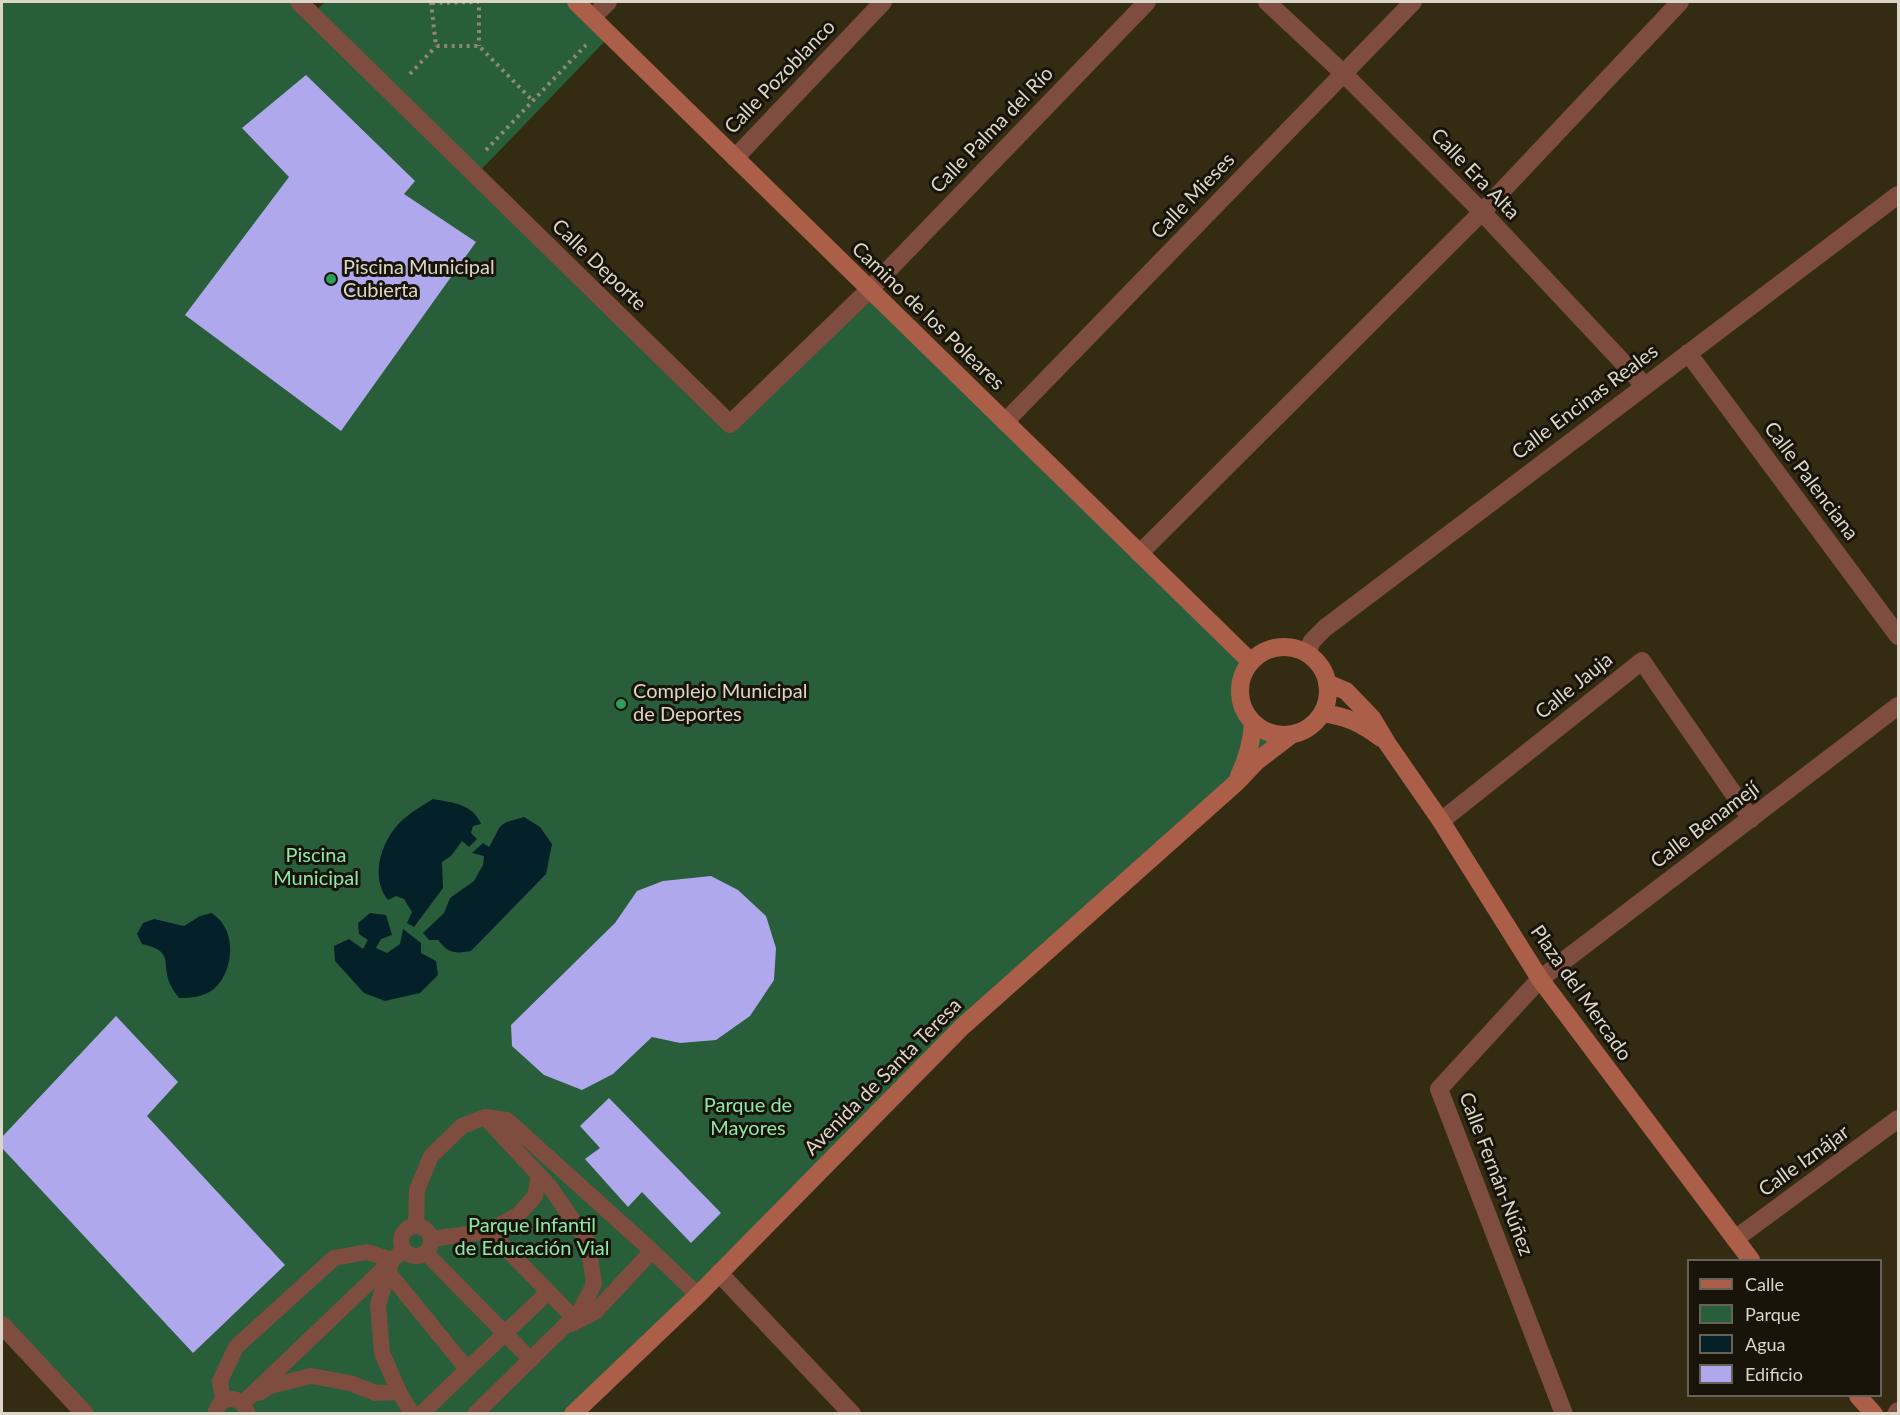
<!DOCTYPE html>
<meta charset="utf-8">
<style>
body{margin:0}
#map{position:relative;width:1900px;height:1415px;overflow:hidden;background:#342b13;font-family:Lato,sans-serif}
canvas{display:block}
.frame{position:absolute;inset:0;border:3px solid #dcd6c8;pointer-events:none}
.legend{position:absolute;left:1687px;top:1259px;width:195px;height:138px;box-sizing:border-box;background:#181409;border:2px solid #666255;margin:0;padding:8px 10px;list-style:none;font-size:18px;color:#dcd6c8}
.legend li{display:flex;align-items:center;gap:12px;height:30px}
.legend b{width:30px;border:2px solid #666255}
</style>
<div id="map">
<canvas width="1900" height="1415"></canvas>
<div class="frame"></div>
<ul class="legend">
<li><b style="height:8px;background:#ab5e48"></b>Calle</li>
<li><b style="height:16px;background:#295e3a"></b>Parque</li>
<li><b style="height:16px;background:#04212a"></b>Agua</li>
<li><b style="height:16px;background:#b0a8ec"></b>Edificio</li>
</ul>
</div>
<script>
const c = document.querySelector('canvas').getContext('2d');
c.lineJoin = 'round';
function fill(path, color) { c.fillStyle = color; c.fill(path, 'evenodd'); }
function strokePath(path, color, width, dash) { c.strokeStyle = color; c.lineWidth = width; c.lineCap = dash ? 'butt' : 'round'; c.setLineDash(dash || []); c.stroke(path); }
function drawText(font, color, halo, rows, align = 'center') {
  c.font = font + ' Lato,sans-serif'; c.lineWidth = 6; c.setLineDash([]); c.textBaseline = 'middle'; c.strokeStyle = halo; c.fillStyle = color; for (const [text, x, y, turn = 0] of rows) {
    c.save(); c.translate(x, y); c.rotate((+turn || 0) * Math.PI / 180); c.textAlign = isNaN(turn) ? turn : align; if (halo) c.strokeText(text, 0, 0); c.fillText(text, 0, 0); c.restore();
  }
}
const green = new Path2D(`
 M 2,2 L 299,2 L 312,14 L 325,2 L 576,2 L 610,36 L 476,175 L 729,424 L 869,290 L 1250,661 C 1227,693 1243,728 1281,735 L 962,1027 L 568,1413 L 85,1413 L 2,1325 Z`);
const water = new Path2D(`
 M 433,799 C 453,803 472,803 481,824 L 473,826 L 471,833 L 477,839 L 469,847 L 462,841 L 451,856 L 442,862 L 443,888 L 414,927 L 407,923 L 412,912 L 404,899 L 396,896 L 388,900 C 368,875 383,835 406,817 C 414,810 424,805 433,799 Z
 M 524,817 L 540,827 L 552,844 L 546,874 L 471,951 C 455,954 448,953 438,940 L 429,940 L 423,933 L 444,913 L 450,898 L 474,881 L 483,865 L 484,856 L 472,853 L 483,843 L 489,847 C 503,824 494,825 524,817 Z
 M 212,913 C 215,916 220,919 222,923 C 236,941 231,973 215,988 C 205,997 191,998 179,998 C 176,994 173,990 171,986 C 160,962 176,952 142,944 L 137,934 L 143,923 L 154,919 L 184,926 L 200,916 Z
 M 370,913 L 386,915 L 392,935 L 381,939 L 376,948 L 387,953 L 400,944 L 403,929 L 421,943 L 421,953 L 436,961 L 438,975 L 420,993 L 385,1001 L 364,993 L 335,961 L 334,946 L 349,939 L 363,949 L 368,940 L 359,934 L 358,923 Z`);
const building = new Path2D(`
 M 306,75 L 415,181 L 404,194 L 476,242 L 341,431 L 185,315 L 289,177 L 242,128 Z
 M 711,876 L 738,890 L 766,916 L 776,948 L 774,980 L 750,1016 L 716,1040 L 680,1043 L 652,1037 L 613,1074 L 582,1090 L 544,1075 L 512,1046 L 511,1025 L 615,923 L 637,891 L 663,881 Z
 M 116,1016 L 178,1082 L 147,1116 L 285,1265 L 193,1353 L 2,1148 L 2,1137 Z
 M 609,1098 L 721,1213 L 691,1243 L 642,1192 L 628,1207 L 585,1159 L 600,1148 L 580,1126 Z`);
const path = new Path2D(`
 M 431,2 L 436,46 L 479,46 L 533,101
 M 432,3 L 479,2 L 479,46
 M 410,74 L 436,46
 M 486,150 L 586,45`);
const lane = new Path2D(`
 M 485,1117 L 507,1120 L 652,1251 L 595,1312 L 572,1324
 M401 1241a15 15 0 1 1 30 0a15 15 0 1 1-30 0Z
 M 416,1226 L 417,1190 L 431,1156 L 462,1126 L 485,1117 L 550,1187 L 588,1242 L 594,1284 L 580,1311 L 475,1414
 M 489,1231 L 573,1317
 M 431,1239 L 489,1231 L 518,1215 L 535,1196 L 539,1175
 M 652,1251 L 698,1295
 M 426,1253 L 531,1360
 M 388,1272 L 467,1369
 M 259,1393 L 270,1386 L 311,1376 L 350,1383 L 376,1393 L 399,1392
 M 223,1400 L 220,1381 L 236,1347 L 334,1258 L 367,1252 L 392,1260 L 378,1305 L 382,1353 L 399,1392 L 412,1414
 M 243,1403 L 403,1250
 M 215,1414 C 219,1399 230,1395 243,1403 L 248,1414
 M 421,1414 L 548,1292`);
const street = new Path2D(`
 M 299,2 L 730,424 L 869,290 L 1147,2
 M 1267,2 L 1343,73 L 1482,212 L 1644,385
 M 592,18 L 608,2
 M 735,158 L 883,2
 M 1688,353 L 1898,636
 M 1005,422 L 1413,2
 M 1139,554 L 1482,212 L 1680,2
 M 1307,653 L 1312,641 L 1325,628 L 1898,195
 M 1441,821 L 1642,661 L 1751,819
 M 1735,1239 L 1898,1119
 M 719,1273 L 852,1414
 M 2,1325 L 85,1414
 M 1564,1414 L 1439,1089 L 1540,979 L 1898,706
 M 1896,1414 L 1898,1411`);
const secondary = new Path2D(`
 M 576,2 L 1250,661
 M1240 691a44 44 0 1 1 88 0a44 44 0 1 1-88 0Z
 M 1327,683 L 1346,691 L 1372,718 L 1387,743 L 1441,821 L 1540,979 L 1751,1260
 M 1322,713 C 1347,716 1362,724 1381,738
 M 1239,776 C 1247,759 1252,742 1253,723
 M 1858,1396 L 1874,1414
 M 573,1414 L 698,1295 L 962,1027 L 1236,783 L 1257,761 L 1291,735`);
const markers = [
 [331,279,6,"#2e9e5b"],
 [621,704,6,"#2e9e5b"]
];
const streetNames = [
 ["Calle Pozoblanco",780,77,-46],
 ["Calle Palma del Río",992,130,-46],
 ["Calle Era Alta",1475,174,46],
 ["Calle Mieses",1193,196,-46],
 ["Calle Deporte",599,265,44],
 ["Camino de los Poleares",928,316,44],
 ["Calle Encinas Reales",1585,402,-37],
 ["Calle Palenciana",1811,481,53],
 ["Calle Jauja",1574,686,-39],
 ["Calle Benamejí",1705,825,-37],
 ["Plaza del Mercado",1581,993,55],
 ["Avenida de Santa Teresa",883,1077,-45],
 ["Calle Iznájar",1804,1161,-36],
 ["Calle Fernán-Núñez",1496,1174,69]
];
const poiNames = [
 ["Piscina Municipal",343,268],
 ["Cubierta",343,291],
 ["Complejo Municipal",633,692],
 ["de Deportes",633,715]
];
const parkNames = [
 ["Piscina",316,856],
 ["Municipal",316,879],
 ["Parque de",748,1106],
 ["Mayores",748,1129],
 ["Parque Infantil",532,1226],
 ["de Educación Vial",532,1249]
];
fill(green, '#295e3a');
fill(water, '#04212a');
fill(building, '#b0a8ec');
strokePath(path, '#8f8875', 4, [3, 4.5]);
strokePath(lane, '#7e4d3f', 16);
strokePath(street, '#7e4d3f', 18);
strokePath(secondary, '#ab5e48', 18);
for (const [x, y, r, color] of markers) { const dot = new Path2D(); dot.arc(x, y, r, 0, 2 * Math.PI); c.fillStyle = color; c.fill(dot); strokePath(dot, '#181409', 2); }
drawText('20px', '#dcd6c8', '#181409', streetNames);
drawText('20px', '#dcd6c8', '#181409', poiNames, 'left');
drawText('20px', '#8de8a7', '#181409', parkNames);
</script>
